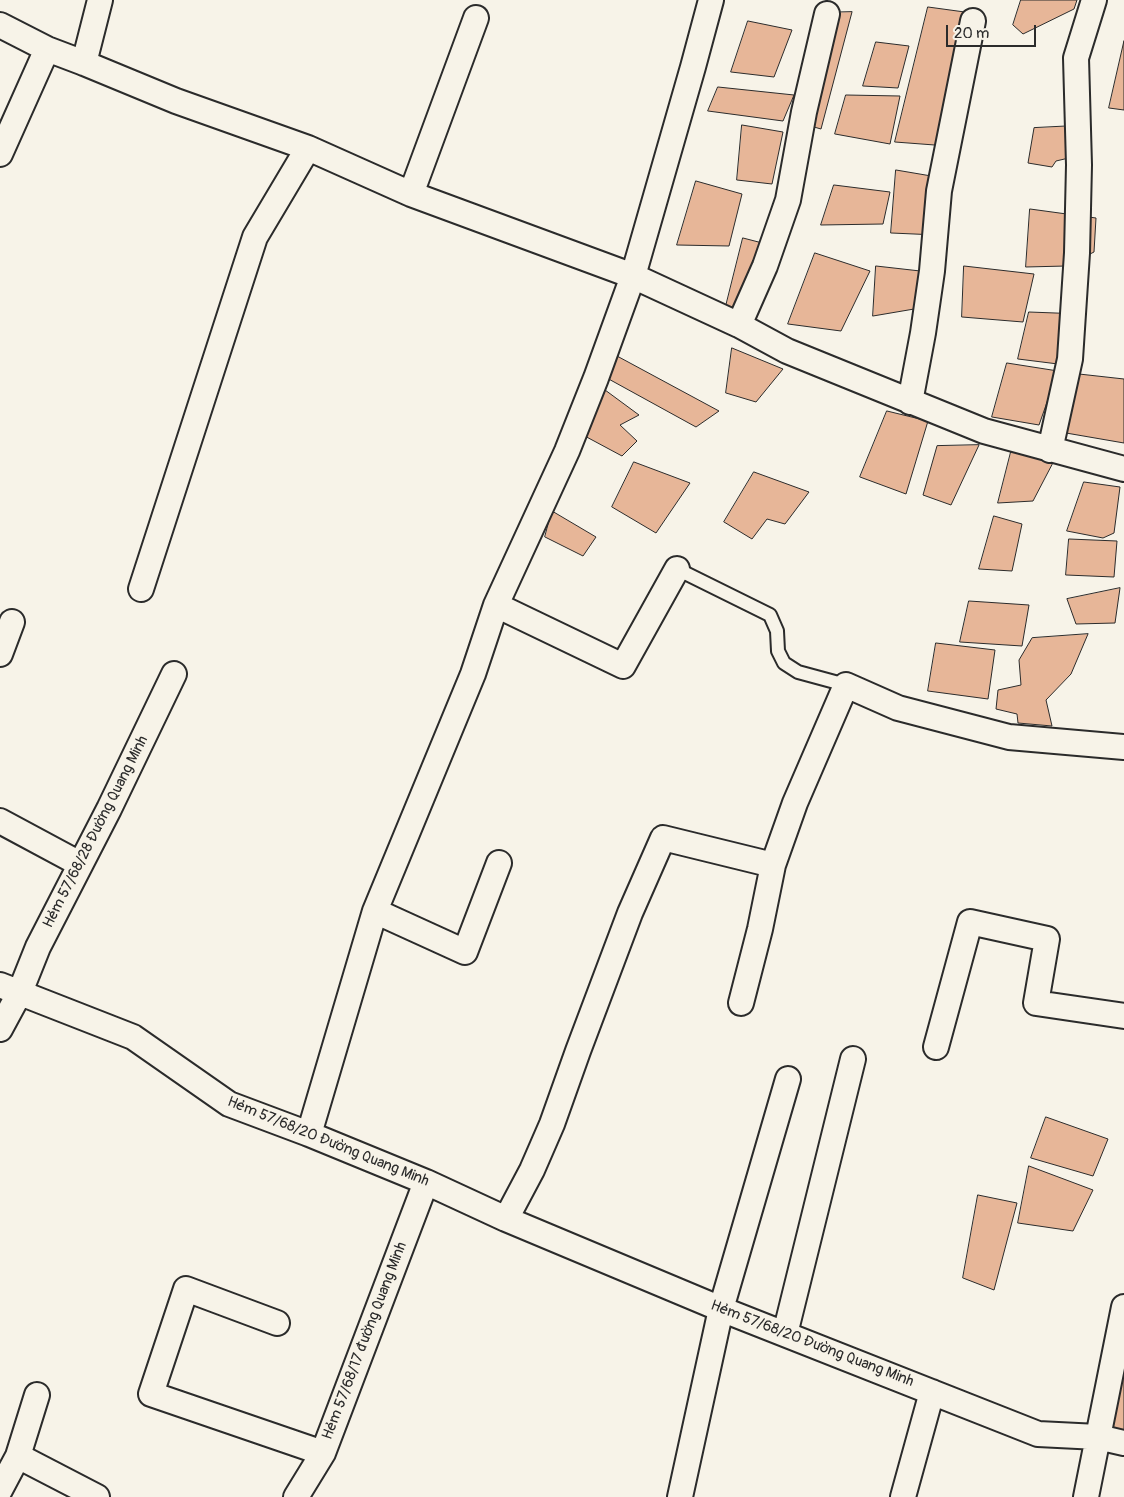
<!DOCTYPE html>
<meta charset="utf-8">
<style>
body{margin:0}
#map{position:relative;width:1124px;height:1497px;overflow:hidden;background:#f7f3e8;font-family:Pangolin,sans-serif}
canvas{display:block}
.scale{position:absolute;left:946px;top:25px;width:90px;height:22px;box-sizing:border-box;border:2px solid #2b2b2b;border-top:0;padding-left:6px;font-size:15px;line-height:18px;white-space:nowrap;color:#2b2b2b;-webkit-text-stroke:4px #f7f3e8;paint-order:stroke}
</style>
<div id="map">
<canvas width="1124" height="1497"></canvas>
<div class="scale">20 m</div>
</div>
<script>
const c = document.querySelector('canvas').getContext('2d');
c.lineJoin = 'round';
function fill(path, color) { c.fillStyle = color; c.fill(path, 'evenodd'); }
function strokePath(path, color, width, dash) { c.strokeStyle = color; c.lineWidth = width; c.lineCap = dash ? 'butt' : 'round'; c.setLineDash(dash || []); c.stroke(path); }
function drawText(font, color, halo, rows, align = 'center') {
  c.font = font + ' Pangolin,sans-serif'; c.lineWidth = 4; c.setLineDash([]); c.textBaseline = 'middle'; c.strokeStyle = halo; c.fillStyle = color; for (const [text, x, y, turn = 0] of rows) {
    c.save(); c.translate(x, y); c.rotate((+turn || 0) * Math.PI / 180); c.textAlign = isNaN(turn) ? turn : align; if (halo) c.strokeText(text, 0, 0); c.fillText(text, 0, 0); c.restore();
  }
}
const building = new Path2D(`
 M 1021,0 L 1077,0 L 1074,9 L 1023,34 L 1013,25 Z
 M 928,7 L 972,13 L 961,147 L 895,142 Z
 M 852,12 L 821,129 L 793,121 L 814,13 Z
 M 748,21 L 792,30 L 774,77 L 731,72 Z
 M 1124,41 L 1124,110 L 1109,108 Z
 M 876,42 L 909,46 L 898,88 L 863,86 Z
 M 718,87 L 794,95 L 783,121 L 708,111 Z
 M 846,95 L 900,96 L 890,144 L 835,134 Z
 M 742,125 L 783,132 L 772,184 L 737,180 Z
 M 1074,126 L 1073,157 L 1056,161 L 1052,167 L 1028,163 L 1034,128 Z
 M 896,170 L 949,179 L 937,235 L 891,233 Z
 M 696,181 L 742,194 L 729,246 L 677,245 Z
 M 834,185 L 890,192 L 883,224 L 821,225 Z
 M 1030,209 L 1096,218 L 1094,252 L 1066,266 L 1026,267 Z
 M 743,238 L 774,246 L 745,312 L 726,306 Z
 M 815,253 L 870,271 L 841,331 L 788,324 Z
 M 876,266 L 938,273 L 920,308 L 873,316 Z
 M 964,266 L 1034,274 L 1023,322 L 962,317 Z
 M 1029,312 L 1082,314 L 1074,366 L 1018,359 Z
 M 732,348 L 783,369 L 756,402 L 726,393 Z
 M 617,356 L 719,411 L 696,427 L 605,377 Z
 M 1007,363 L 1058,371 L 1039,425 L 992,417 Z
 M 1079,374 L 1124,379 L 1124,443 L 1066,433 Z
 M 601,387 L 639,415 L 620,425 L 637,441 L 622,456 L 581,434 Z
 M 887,411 L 928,421 L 906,494 L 860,477 Z
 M 979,445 L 951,505 L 923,495 L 937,446 Z
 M 1012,448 L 1057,455 L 1033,501 L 998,503 Z
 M 634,462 L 690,483 L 656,533 L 612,507 Z
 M 754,472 L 809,492 L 785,524 L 767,519 L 752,539 L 724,522 Z
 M 1084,482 L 1120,487 L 1114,533 L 1103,538 L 1067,531 Z
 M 552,511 L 596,537 L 583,556 L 545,537 Z
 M 994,516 L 1022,524 L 1012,571 L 979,569 Z
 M 1069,539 L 1117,541 L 1114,577 L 1066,575 Z
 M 1120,588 L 1115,623 L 1076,624 L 1067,599 Z
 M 969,601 L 1029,605 L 1022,646 L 960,642 Z
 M 1088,634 L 1071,674 L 1046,700 L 1052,726 L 1018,723 L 1017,714 L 996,709 L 998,690 L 1021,685 L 1019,660 L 1032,638 Z
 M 936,643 L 995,650 L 988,699 L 928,691 Z
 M 1046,1117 L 1108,1139 L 1093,1176 L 1031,1158 Z
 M 1029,1166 L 1093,1190 L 1073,1231 L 1018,1223 Z
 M 978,1195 L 1017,1203 L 994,1290 L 963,1278 Z
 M 1124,1372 L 1124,1432 L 1113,1429 Z`);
const lane = new Path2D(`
 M 677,569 L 770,615 L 777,631 L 778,651 L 784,663 L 798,672 L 846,685`);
const street = new Path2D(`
 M 0,25 L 47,49 L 84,63 L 176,101 L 308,148 L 411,194 L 633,276 L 739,325 L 787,351 L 984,431 L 1124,469
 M 84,63 L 100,0
 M 0,154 L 47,49
 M 411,194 L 476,18
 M 739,325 L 765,266 L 788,200 L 804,112 L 827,14
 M 910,402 L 923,333 L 932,271 L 939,191 L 973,21
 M 1050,450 L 1070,359 L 1077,253 L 1079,165 L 1076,58 L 1094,0
 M 141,589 L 255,237 L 308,148
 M 496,605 L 623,666 L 677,569
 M 0,654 L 12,622
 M 0,821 L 80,864
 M 375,911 L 465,952 L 499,863
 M 0,985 L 133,1037 L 229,1104 L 309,1134 L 426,1182 L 506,1219 L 721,1309 L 1038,1434 L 1098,1437 L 1124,1443
 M 741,1003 L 760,929 L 773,865 L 795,803 L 846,685 L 898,708 L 1009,737 L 1124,747
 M 0,1029 L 20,992 L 38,947 L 109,809 L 174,674
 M 936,1047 L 970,922 L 1047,939 L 1036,1003 L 1124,1016
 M 309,1134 L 375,911 L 473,674 L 496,605 L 567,451 L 596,378 L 633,276 L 693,67 L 711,0
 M 506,1219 L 532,1170 L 552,1124 L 578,1051 L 630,913 L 663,838 L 773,865
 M 277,1323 L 186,1289 L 151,1394 L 323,1453
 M 785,1334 L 853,1059
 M 18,1456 L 97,1497
 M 0,1490 L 18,1456 L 37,1395
 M 296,1497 L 323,1453 L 426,1182
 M 680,1497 L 721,1309 L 788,1079
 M 903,1497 L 932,1392
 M 1086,1497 L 1124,1307`);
const streetNames = [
 ["Hẻm 57/68/28 Đường Quang Minh",96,832,-63],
 ["Hẻm 57/68/20 Đường Quang Minh",328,1142,22],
 ["Hẻm 57/68/17 đường Quang Minh",365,1341,-69],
 ["Hẻm 57/68/20 Đường Quang Minh",812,1344,21]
];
fill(building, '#e7b698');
strokePath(building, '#2b2b2b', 1);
strokePath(lane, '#2b2b2b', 16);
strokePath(street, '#2b2b2b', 28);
strokePath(lane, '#f7f3e8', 12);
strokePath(street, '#f7f3e8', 24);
drawText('15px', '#2b2b2b', '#f7f3e8', streetNames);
</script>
